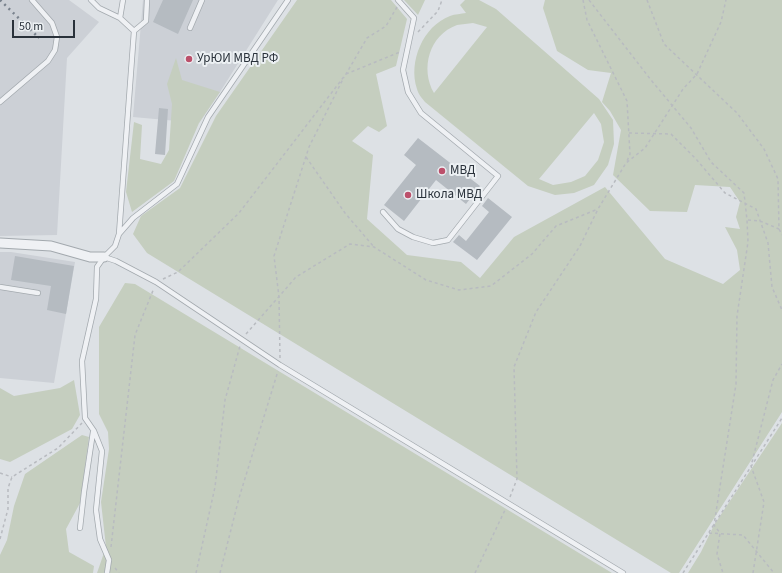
<!DOCTYPE html>
<meta charset="utf-8">
<style>
body{margin:0}
#map{position:relative;width:782px;height:573px;overflow:hidden;background:#dde1e5;font-family:"Source Sans 3",sans-serif}
canvas{display:block}
.scale{position:absolute;left:12px;top:20px;width:63px;height:18px;box-sizing:border-box;border:2px solid #29313a;border-top:0;padding-left:5px;font-size:12px;line-height:14px;white-space:nowrap;color:#29313a;-webkit-text-stroke:3px #ecf0f3;paint-order:stroke}
</style>
<div id="map">
<canvas width="782" height="573"></canvas>
<div class="scale">50 m</div>
</div>
<script>
const c = document.querySelector('canvas').getContext('2d');
c.lineJoin = 'round';
function fill(path, color) { c.fillStyle = color; c.fill(path, 'evenodd'); }
function strokePath(path, color, width, dash) { c.strokeStyle = color; c.lineWidth = width; c.lineCap = dash ? 'butt' : 'round'; c.setLineDash(dash || []); c.stroke(path); }
function drawText(font, color, halo, rows, align = 'center') {
  c.font = font + ' "Source Sans 3",sans-serif'; c.lineWidth = 4; c.setLineDash([]); c.textBaseline = 'middle'; c.strokeStyle = halo; c.fillStyle = color; for (const [text, x, y, turn = 0] of rows) {
    c.save(); c.translate(x, y); c.rotate((+turn || 0) * Math.PI / 180); c.textAlign = isNaN(turn) ? turn : align; if (halo) c.strokeText(text, 0, 0); c.fillText(text, 0, 0); c.restore();
  }
}
const built = new Path2D(`
 M 0,0 L 69,0 L 99,22 L 67,58 L 57,235 L 0,236 Z
 M 143,0 L 278,0 L 220,92 L 199,123 L 133,117 Z
 M 0,252 L 11,252 L 75,262 L 54,383 L 0,378 Z`);
const green = new Path2D(`
 M 297,0 L 391,0 L 407,19 L 396,66 L 376,74 L 387,126 L 379,132 L 368,126 L 352,141 L 373,155 L 367,219 L 407,255 L 461,262 L 480,278 L 514,237 L 605,187 L 665,259 L 723,284 L 740,270 L 737,250 L 725,227 L 740,229 L 736,217 L 740,202 L 730,187 L 695,185 L 687,212 L 650,211 L 613,175 L 621,130 L 610,111 L 602,102 L 611,73 L 588,70 L 557,51 L 543,8 L 545,0 L 782,0 L 782,412 L 679,573 L 671,573 L 147,253 L 133,234 L 141,216 L 180,188 L 216,116 Z
 M 404,0 L 425,0 L 418,15 Z
 M 465,0 L 479,0 L 496,9 L 599,99 L 613,120 L 614,144 L 608,165 L 594,185 L 574,193 L 555,195 L 528,186 L 425,102 C 422,98 418,94 417,89 C 408,62 423,26 450,16 C 455,14 461,14 466,13 L 460,5 ZM 473,23 L 487,27 L 434,93 C 420,69 429,35 457,25 C 462,24 468,24 473,23 ZM 594,113 L 601,124 L 604,142 L 598,160 L 585,176 L 571,182 L 553,185 L 539,179 Z
 M 176,58 L 182,80 L 220,92 L 199,123 L 174,181 L 132,212 L 126,192 L 134,122 L 142,125 L 140,159 L 161,164 L 169,150 L 172,104 L 167,84 Z
 M 125,283 L 135,284 L 612,573 L 97,573 L 106,547 L 101,502 L 109,449 L 108,432 L 99,414 L 99,327 Z
 M 74,380 L 80,415 L 72,429 L 10,462 L 0,459 L 0,388 L 14,396 L 60,388 Z
 M 782,423 L 782,573 L 688,573 L 701,552 L 714,525 Z
 M 82,435 L 89,437 L 80,503 L 66,529 L 69,552 L 94,566 L 93,573 L 0,573 L 0,555 L 7,540 L 14,506 L 25,474 Z`);
const building = new Path2D(`
 M 163,0 L 193,0 L 178,34 L 153,22 Z
 M 159,108 L 168,109 L 165,155 L 155,154 Z
 M 418,138 L 480,186 L 466,204 L 436,180 L 404,221 L 384,205 L 416,165 L 404,155 Z
 M 488,198 L 512,217 L 477,260 L 453,242 L 459,235 L 466,241 L 489,212 L 482,206 Z
 M 15,256 L 74,266 L 66,314 L 47,310 L 51,286 L 11,280 Z`);
const path = new Path2D(`
 M 583,0 L 587,20 L 627,101 L 630,154 L 627,161
 M 589,0 L 651,80 L 691,128 L 711,162 L 744,193 L 747,220 L 748,242 L 737,316 L 736,384 L 714,525 L 720,533 L 717,554 L 723,573
 M 647,0 L 664,44 L 737,113 L 764,149 L 778,179 L 779,229 L 782,235
 M 418,32 L 438,11 L 442,0
 M 346,74 L 400,52
 M 629,133 L 671,134 L 696,159 L 725,193 L 756,209 L 768,243 L 772,287 L 782,310
 M 306,157 L 345,213 L 374,247
 M 748,220 L 760,221 L 779,229 L 782,228
 M 163,279 L 178,272 L 239,213 L 346,74 L 367,38 L 386,26 L 397,7
 M 246,334 L 296,277 L 350,244 L 374,247 L 426,280 L 459,290 L 491,286 L 532,254 L 556,226 L 598,209
 M 280,358 L 279,297 L 274,256 L 309,147 L 344,77
 M 0,473 L 12,477
 M 510,497 L 517,479 L 514,367 L 536,312 L 580,246 L 598,209 L 626,163 L 645,148 L 683,89 L 697,74 L 721,22 L 726,0
 M 709,533 L 743,535 L 774,573
 M 0,539 L 8,509 L 8,488 L 12,477 L 58,448 L 82,423
 M 111,547 L 135,335 L 154,288
 M 115,568 L 119,573
 M 196,573 L 215,487 L 225,400 L 240,346
 M 220,573 L 239,498 L 278,371
 M 475,573 L 505,510
 M 683,573 L 782,418
 M 753,573 L 764,502 L 751,466 L 773,380 L 782,364`);
const lane = new Path2D(`
 M 91,0 L 99,8 L 120,18
 M 190,28 L 202,0
 M 134,31 L 146,21 L 147,0
 M 0,102 L 48,61 L 55,50 L 57,37 L 52,23 L 32,0
 M 383,212 L 398,229 L 413,237 L 433,243 L 448,240 L 498,176 L 421,113 L 408,92 L 403,70 L 414,18 L 398,0
 M 119,234 L 134,31 L 120,18 L 123,0
 M 104,257 L 116,261 L 156,282 L 280,365 L 623,573
 M 0,287 L 38,293
 M 80,528 L 84,492 L 93,432
 M 107,573 L 109,560 L 100,539 L 96,510 L 102,451 L 94,431 L 85,418 L 82,361 L 96,299 L 97,267 L 104,257 L 115,246 L 119,234 L 133,218 L 177,184 L 208,117 L 288,0`);
const street = new Path2D(`
 M 0,243 L 51,246 L 90,257 L 104,257`);
const rail = new Path2D(`
 M 0,0 L 39,38`);
const markers = [
 [189,59,4,"#bc506b"],
 [442,171,4,"#bc506b"],
 [408,195,4,"#bc506b"]
];
const poiNames = [
 ["УрЮИ МВД РФ",197,59],
 ["МВД",450,171],
 ["Школа МВД",416,195]
];
fill(built, '#ccd0d6');
fill(green, '#c5cebf');
fill(building, '#b5bbc1');
strokePath(lane, '#a3a9ae', 6);
strokePath(street, '#a3a9ae', 11);
strokePath(path, '#b8bbc0', 1.5, [3, 3]);
strokePath(lane, '#eff1f4', 4.5);
strokePath(street, '#eff1f4', 9);
strokePath(rail, '#79828d', 2.5, [2, 4]);
for (const [x, y, r, color] of markers) { const dot = new Path2D(); dot.arc(x, y, r, 0, 2 * Math.PI); c.fillStyle = color; c.fill(dot); strokePath(dot, '#ecf0f3', 1.5); }
drawText('13px', '#29313a', '#ecf0f3', poiNames, 'left');
</script>
